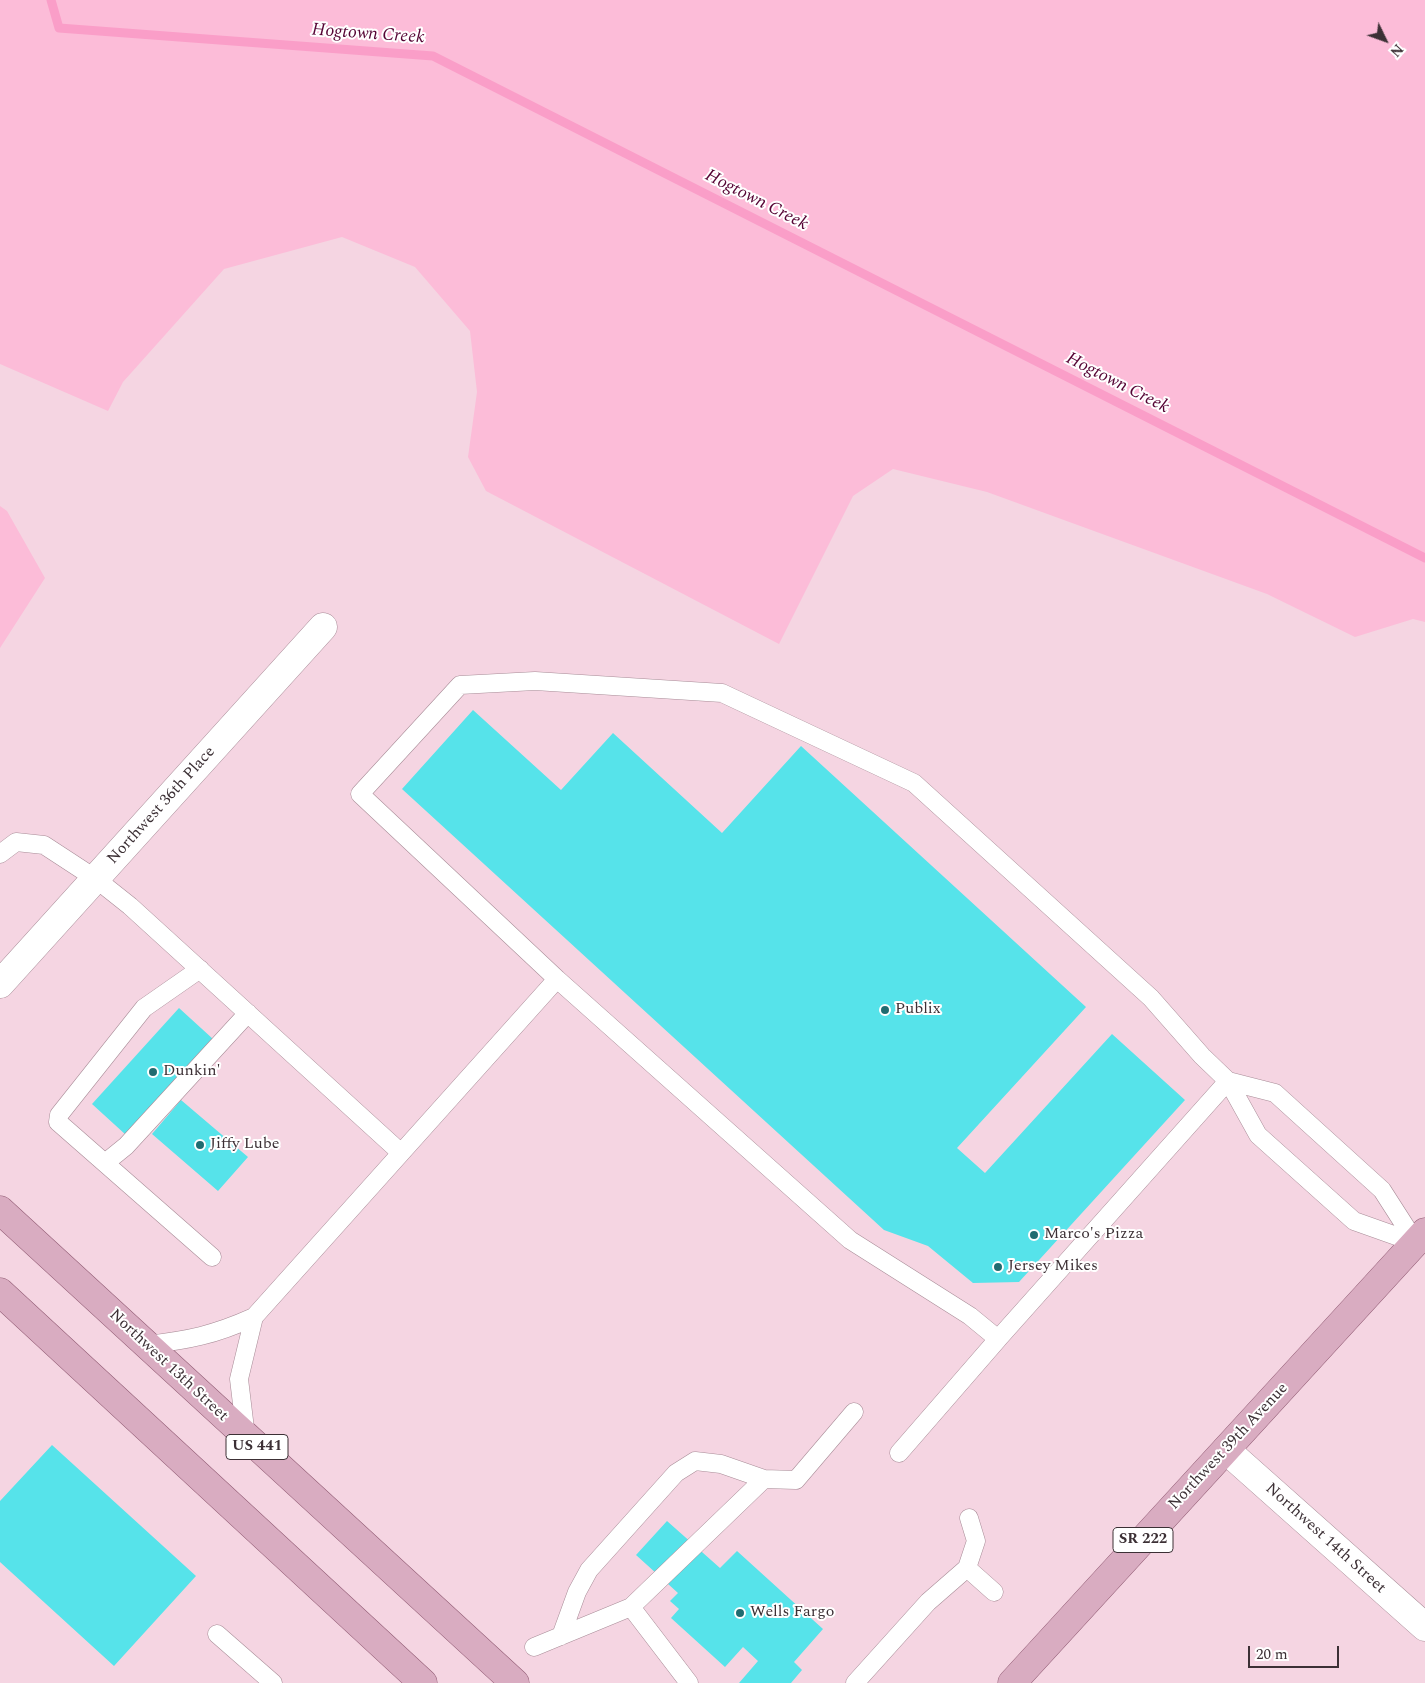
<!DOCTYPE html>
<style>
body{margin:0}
#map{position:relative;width:1425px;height:1683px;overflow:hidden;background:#f5d5e2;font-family:Spectral,serif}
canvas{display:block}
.north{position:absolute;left:1360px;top:15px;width:50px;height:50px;-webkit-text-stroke:4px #fff;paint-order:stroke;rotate:132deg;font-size:14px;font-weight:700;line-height:20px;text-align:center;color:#3c3035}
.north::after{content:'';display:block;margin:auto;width:18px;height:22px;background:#3c3035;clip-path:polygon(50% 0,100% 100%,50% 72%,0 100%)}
.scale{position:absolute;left:1248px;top:1646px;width:91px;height:22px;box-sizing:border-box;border:2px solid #3c3035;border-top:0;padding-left:6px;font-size:15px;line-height:18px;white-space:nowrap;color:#3c3035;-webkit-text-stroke:4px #fff;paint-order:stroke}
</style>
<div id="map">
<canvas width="1425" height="1683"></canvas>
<div class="north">N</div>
<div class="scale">20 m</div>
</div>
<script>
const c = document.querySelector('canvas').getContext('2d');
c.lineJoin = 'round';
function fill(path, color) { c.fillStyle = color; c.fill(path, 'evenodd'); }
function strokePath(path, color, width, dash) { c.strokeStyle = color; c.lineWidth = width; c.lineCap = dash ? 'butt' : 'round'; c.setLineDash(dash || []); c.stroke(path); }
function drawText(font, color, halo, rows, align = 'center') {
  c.font = font + ' Spectral,serif'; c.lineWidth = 4; c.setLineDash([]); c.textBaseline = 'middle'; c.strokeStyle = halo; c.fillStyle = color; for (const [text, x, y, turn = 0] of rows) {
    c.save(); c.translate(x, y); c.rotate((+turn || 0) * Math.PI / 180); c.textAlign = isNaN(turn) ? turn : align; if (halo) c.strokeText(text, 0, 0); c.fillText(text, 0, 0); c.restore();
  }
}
const green = new Path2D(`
 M 0,0 L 1425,0 L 1425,622 L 1413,619 L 1355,637 L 1267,594 L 987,492 L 893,469 L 853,496 L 779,644 L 486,491 L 468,457 L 477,392 L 470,331 L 415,267 L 342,237 L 224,269 L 123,382 L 108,411 L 0,364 Z
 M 0,506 L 7,511 L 45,578 L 0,648 Z`);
const stream = new Path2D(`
 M 51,0 L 59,28 L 433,56 L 1425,558`);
const building = new Path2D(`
 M 473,710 L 561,790 L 613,733 L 722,833 L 801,746 L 1086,1007 L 957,1148 L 985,1173 L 1112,1034 L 1185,1100 L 1019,1282 L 973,1283 L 928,1246 L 884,1230 L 402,789 Z
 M 179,1008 L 213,1039 L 126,1135 L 92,1104 Z
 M 181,1100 L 248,1157 L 218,1191 L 152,1134 Z
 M 52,1445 L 196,1576 L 114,1666 L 0,1562 L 0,1501 Z
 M 667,1521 L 720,1568 L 737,1551 L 823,1629 L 794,1662 L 802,1670 L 791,1683 L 739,1683 L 758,1661 L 743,1647 L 725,1667 L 671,1618 L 679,1609 L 670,1601 L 678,1593 L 636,1555 Z`);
const service = new Path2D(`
 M 0,854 L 16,842 L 44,845 L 96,879 L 130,906 L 400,1152
 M 200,969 L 144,1008 L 59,1115 L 58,1122 L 212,1257
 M 1228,1081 L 998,1339 L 970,1316 L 850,1240 L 557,979 L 360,794 L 460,685 L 535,681 L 722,693 L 914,783 L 1151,998 L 1202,1056 L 1228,1081 L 1258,1135 L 1354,1221 L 1416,1243
 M 1228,1081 L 1275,1093 L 1382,1190 L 1416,1243
 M 105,1163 L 126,1146 L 248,1013
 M 146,1345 C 189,1340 214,1335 254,1317 L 557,979
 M 246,1437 L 239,1379 L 254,1317
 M 899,1453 L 998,1339
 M 967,1568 L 976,1541 L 969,1518
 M 631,1607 L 764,1479 L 796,1480 L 854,1412
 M 217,1634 L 273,1683
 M 561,1636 L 577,1592 L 589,1570 L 676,1473 L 695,1461 L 721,1464 L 764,1479
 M 534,1647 L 631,1607 L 689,1683
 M 855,1683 L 928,1602 L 967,1568 L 994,1592`);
const minor = new Path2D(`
 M 0,984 L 323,627
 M 1226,1450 L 1425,1627`);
const primary = new Path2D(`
 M 0,1210 L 515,1683
 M 0,1292 L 423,1683
 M 1012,1683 L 1425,1232`);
const markers = [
 [885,1010,5,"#206c70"],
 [153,1072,5,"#206c70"],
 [200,1145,5,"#206c70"],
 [1034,1235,5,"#206c70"],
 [998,1267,5,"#206c70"],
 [740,1613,5,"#206c70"]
];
const shields = [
 [257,1447,62],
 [1143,1540,60]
];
const shieldNames = [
 ["US 441",257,1447],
 ["SR 222",1143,1540]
];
const streetNames = [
 ["Northwest 36th Place",162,806,-48],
 ["Northwest 13th Street",168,1366,43],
 ["Northwest 39th Avenue",1229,1447,-47],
 ["Northwest 14th Street",1325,1539,42]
];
const poiNames = [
 ["Publix",895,1010],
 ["Dunkin'",163,1072],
 ["Jiffy Lube",210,1145],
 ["Marco's Pizza",1044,1235],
 ["Jersey Mikes",1008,1267],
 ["Wells Fargo",750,1613]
];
const waterNames = [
 ["Hogtown Creek",368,35,4],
 ["Hogtown Creek",756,201,27],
 ["Hogtown Creek",1117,384,27]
];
fill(green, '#fcbcd8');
strokePath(stream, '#fa9ec8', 9);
fill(building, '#56e3ea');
strokePath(service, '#a88c97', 19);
strokePath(minor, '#a88c97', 29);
strokePath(primary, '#925d75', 29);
strokePath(service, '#fff', 18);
strokePath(minor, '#fff', 28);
strokePath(primary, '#d9acc1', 28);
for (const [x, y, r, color] of markers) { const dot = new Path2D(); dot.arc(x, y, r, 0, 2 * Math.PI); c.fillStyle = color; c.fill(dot); strokePath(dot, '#fff', 2); }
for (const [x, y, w] of shields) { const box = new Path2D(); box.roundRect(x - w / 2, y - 12.5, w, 25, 4); c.fillStyle = '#fff'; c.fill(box); strokePath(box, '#3c3035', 1); }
drawText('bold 15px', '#3c3035', null, shieldNames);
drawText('16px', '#3c3035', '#fff', streetNames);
drawText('16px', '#3c3035', '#fff', poiNames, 'left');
drawText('italic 18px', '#560535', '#fff', waterNames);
</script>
